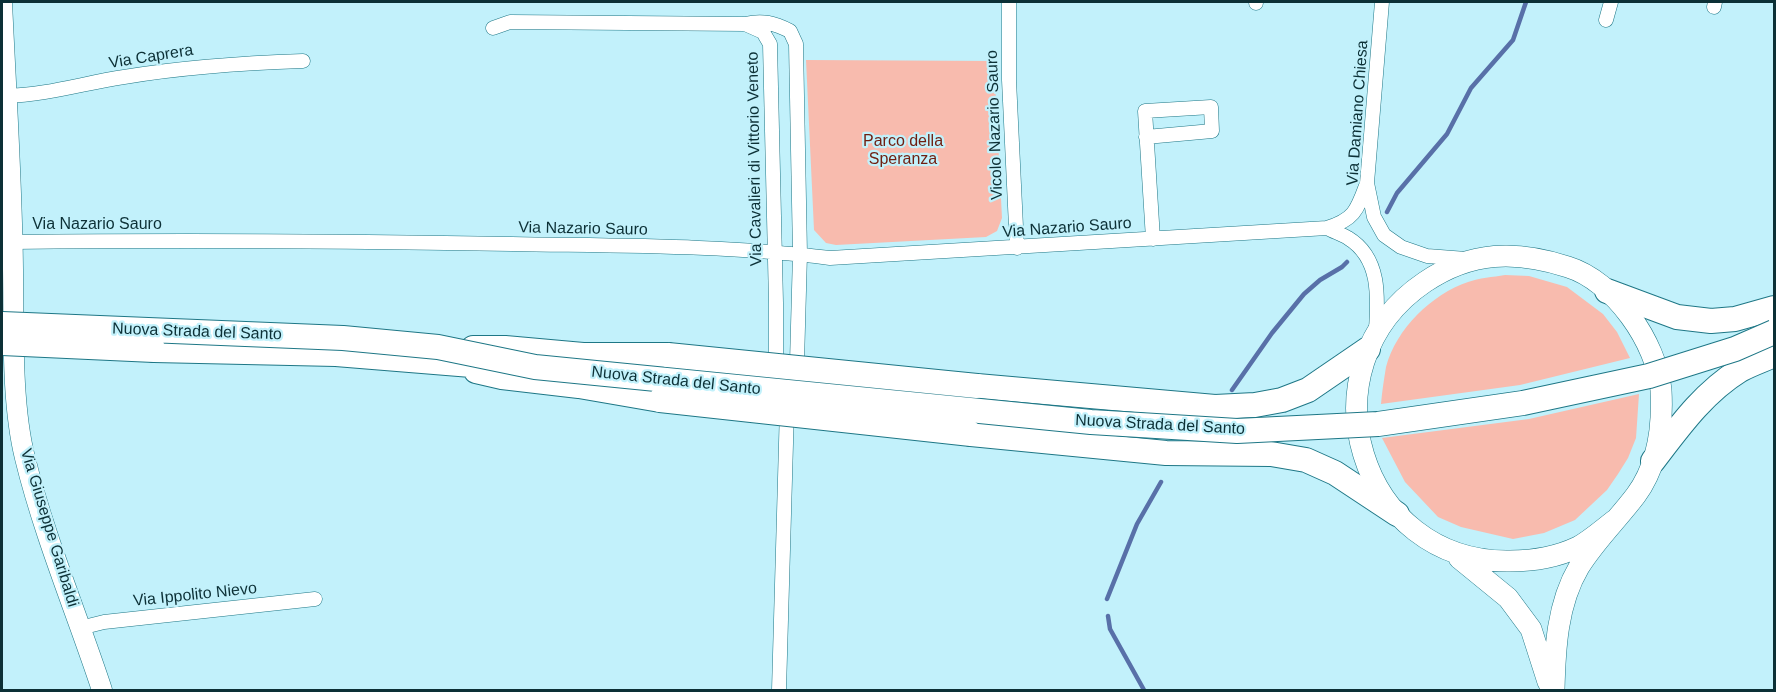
<!DOCTYPE html>
<style>
body{margin:0}
#map{position:relative;width:1776px;height:692px;overflow:hidden;background:#c2f1fb;font-family:Arial,sans-serif}
canvas{display:block}
.frame{position:absolute;inset:0;border:3px solid #0c3036;pointer-events:none}
</style>
<div id="map">
<canvas width="1776" height="692"></canvas>
<div class="frame"></div>
</div>
<script>
const c = document.querySelector('canvas').getContext('2d');
c.lineJoin = 'round';
function fill(path, color) { c.fillStyle = color; c.fill(path, 'evenodd'); }
function strokePath(path, color, width, dash) { c.strokeStyle = color; c.lineWidth = width; c.lineCap = dash ? 'butt' : 'round'; c.setLineDash(dash || []); c.stroke(path); }
function drawText(font, color, halo, rows, align = 'center') {
  c.font = font + ' Arial,sans-serif'; c.lineWidth = 4.5; c.setLineDash([]); c.textBaseline = 'middle'; c.strokeStyle = halo; c.fillStyle = color; for (const [text, x, y, turn = 0] of rows) {
    c.save(); c.translate(x, y); c.rotate((+turn || 0) * Math.PI / 180); c.textAlign = isNaN(turn) ? turn : align; if (halo) c.strokeText(text, 0, 0); c.fillText(text, 0, 0); c.restore();
  }
}
const green = new Path2D(`
 M 806,60 L 994,61 L 1002,218 L 997,231 L 986,237 L 836,245 L 826,243 L 814,230 Z
 M 1505,275 L 1529,276 L 1567,287 L 1603,314 L 1617,332 L 1630,358 L 1520,385 L 1381,404 C 1382,392 1384,379 1386,367 C 1396,329 1432,294 1468,282 C 1479,278 1493,277 1505,275 Z
 M 1639,394 L 1636,438 L 1628,458 L 1618,474 L 1607,490 L 1575,520 L 1544,533 L 1513,539 L 1461,527 L 1438,517 L 1405,482 L 1382,438 L 1529,419 Z`);
const stream = new Path2D(`
 M 1387,212 L 1397,193 L 1447,134 L 1471,88 L 1513,40 L 1526,2
 M 1232,390 L 1272,333 L 1304,294 L 1320,280 L 1342,267 L 1347,262
 M 1107,599 L 1137,524 L 1161,482
 M 1108,616 L 1110,629 L 1144,690`);
const street = new Path2D(`
 M 1009,2 L 1009,80 L 1017,248
 M 1382,2 L 1367,183 L 1374,217 L 1384,235 L 1401,247 L 1427,256 L 1466,259
 M 1256,3 L 1256,2
 M 1714,7 L 1715,2
 M 1606,20 L 1611,2
 M 745,24 L 763,32 L 770,44 L 776,303 L 776,361 L 785,397
 M 493,28 L 510,22 L 745,24 C 763,20 774,23 790,31 L 796,44 L 800,254 L 797,362 L 794,374
 M 6,96 C 47,95 84,83 124,77 C 184,67 243,63 303,61
 M 1146,137 L 1212,131 L 1211,107 L 1145,111 L 1153,239
 M 1327,228 C 1334,232 1342,234 1348,238 C 1381,258 1378,298 1376,331
 M 12,242 C 178,240 345,241 512,244 C 618,246 724,245 830,258 L 1327,228 C 1355,219 1357,210 1367,183
 M 80,628 L 104,622 L 315,599
 M 779,690 L 787,408`);
const secondary = new Path2D(`
 M 2,2 C 6,90 12,180 13,269 C 14,327 11,402 25,458 C 44,536 77,614 102,690`);
const primary = new Path2D(`
 M 1459,558 L 1508,598 L 1531,629 L 1548,682
 M 1554,690 C 1555,649 1557,604 1579,567 C 1595,541 1618,519 1636,495 C 1658,465 1663,426 1661,390 C 1657,343 1614,281 1568,267 C 1516,250 1471,251 1425,282 C 1299,367 1359,564 1510,561 C 1533,561 1557,557 1578,547 C 1591,540 1603,529 1615,520`);
const highway = new Path2D(`
 M 1607,291 L 1677,317 L 1711,321 L 1735,319 L 1774,308
 M 473,348 L 505,348 L 583,355 L 668,355
 M 154,350 L 336,354 L 496,367
 M 476,371 L 502,377 L 579,386 L 660,400
 M 977,386 L 1215,407 L 1255,405 L 1282,400 L 1308,390 L 1368,349
 M 971,434 L 1166,453 L 1271,454 L 1306,460 L 1335,473 L 1397,514
 M 1653,461 C 1679,427 1703,393 1740,370 C 1751,364 1763,360 1774,355`);
const highwayBridge = new Path2D(`
 M 2,324 L 343,338 L 438,347 L 535,367 L 1091,422 L 1237,431 L 1378,424 L 1523,403 L 1649,376 L 1735,349 L 1774,332
 M 2,343 L 154,350
 M 668,355 L 977,386
 M 660,400 L 971,434`);
const streetNames = [
 ["Via Caprera",151,57,-9],
 ["Via Damiano Chiesa",1358,113,-86],
 ["Vicolo Nazario Sauro",995,125,-92],
 ["Via Cavalieri di Vittorio Veneto",755,159,-91],
 ["Via Nazario Sauro",97,225],
 ["Via Nazario Sauro",1067,228,-4],
 ["Via Nazario Sauro",583,229,1],
 ["Nuova Strada del Santo",197,332,2],
 ["Nuova Strada del Santo",676,381,6],
 ["Nuova Strada del Santo",1160,425,3],
 ["Via Giuseppe Garibaldi",49,528,73],
 ["Via Ippolito Nievo",195,595,-6]
];
const parkNames = [
 ["Parco della",903,142],
 ["Speranza",903,160]
];
fill(green, '#f8bbae');
strokePath(stream, '#5870a8', 4.5);
strokePath(street, '#1e7786', 15);
strokePath(secondary, '#1e7786', 21);
strokePath(primary, '#1e7786', 22);
strokePath(highway, '#1e7786', 26);
strokePath(street, '#fff', 14);
strokePath(secondary, '#fff', 20);
strokePath(primary, '#fff', 21);
strokePath(highway, '#fff', 24);
strokePath(highwayBridge, '#1e7786', 26, []);
strokePath(highwayBridge, '#fff', 24);
drawText('16px', '#0c3036', '#c2f1fb', streetNames);
drawText('16px', '#6f1e10', '#c2f1fb', parkNames);
</script>
